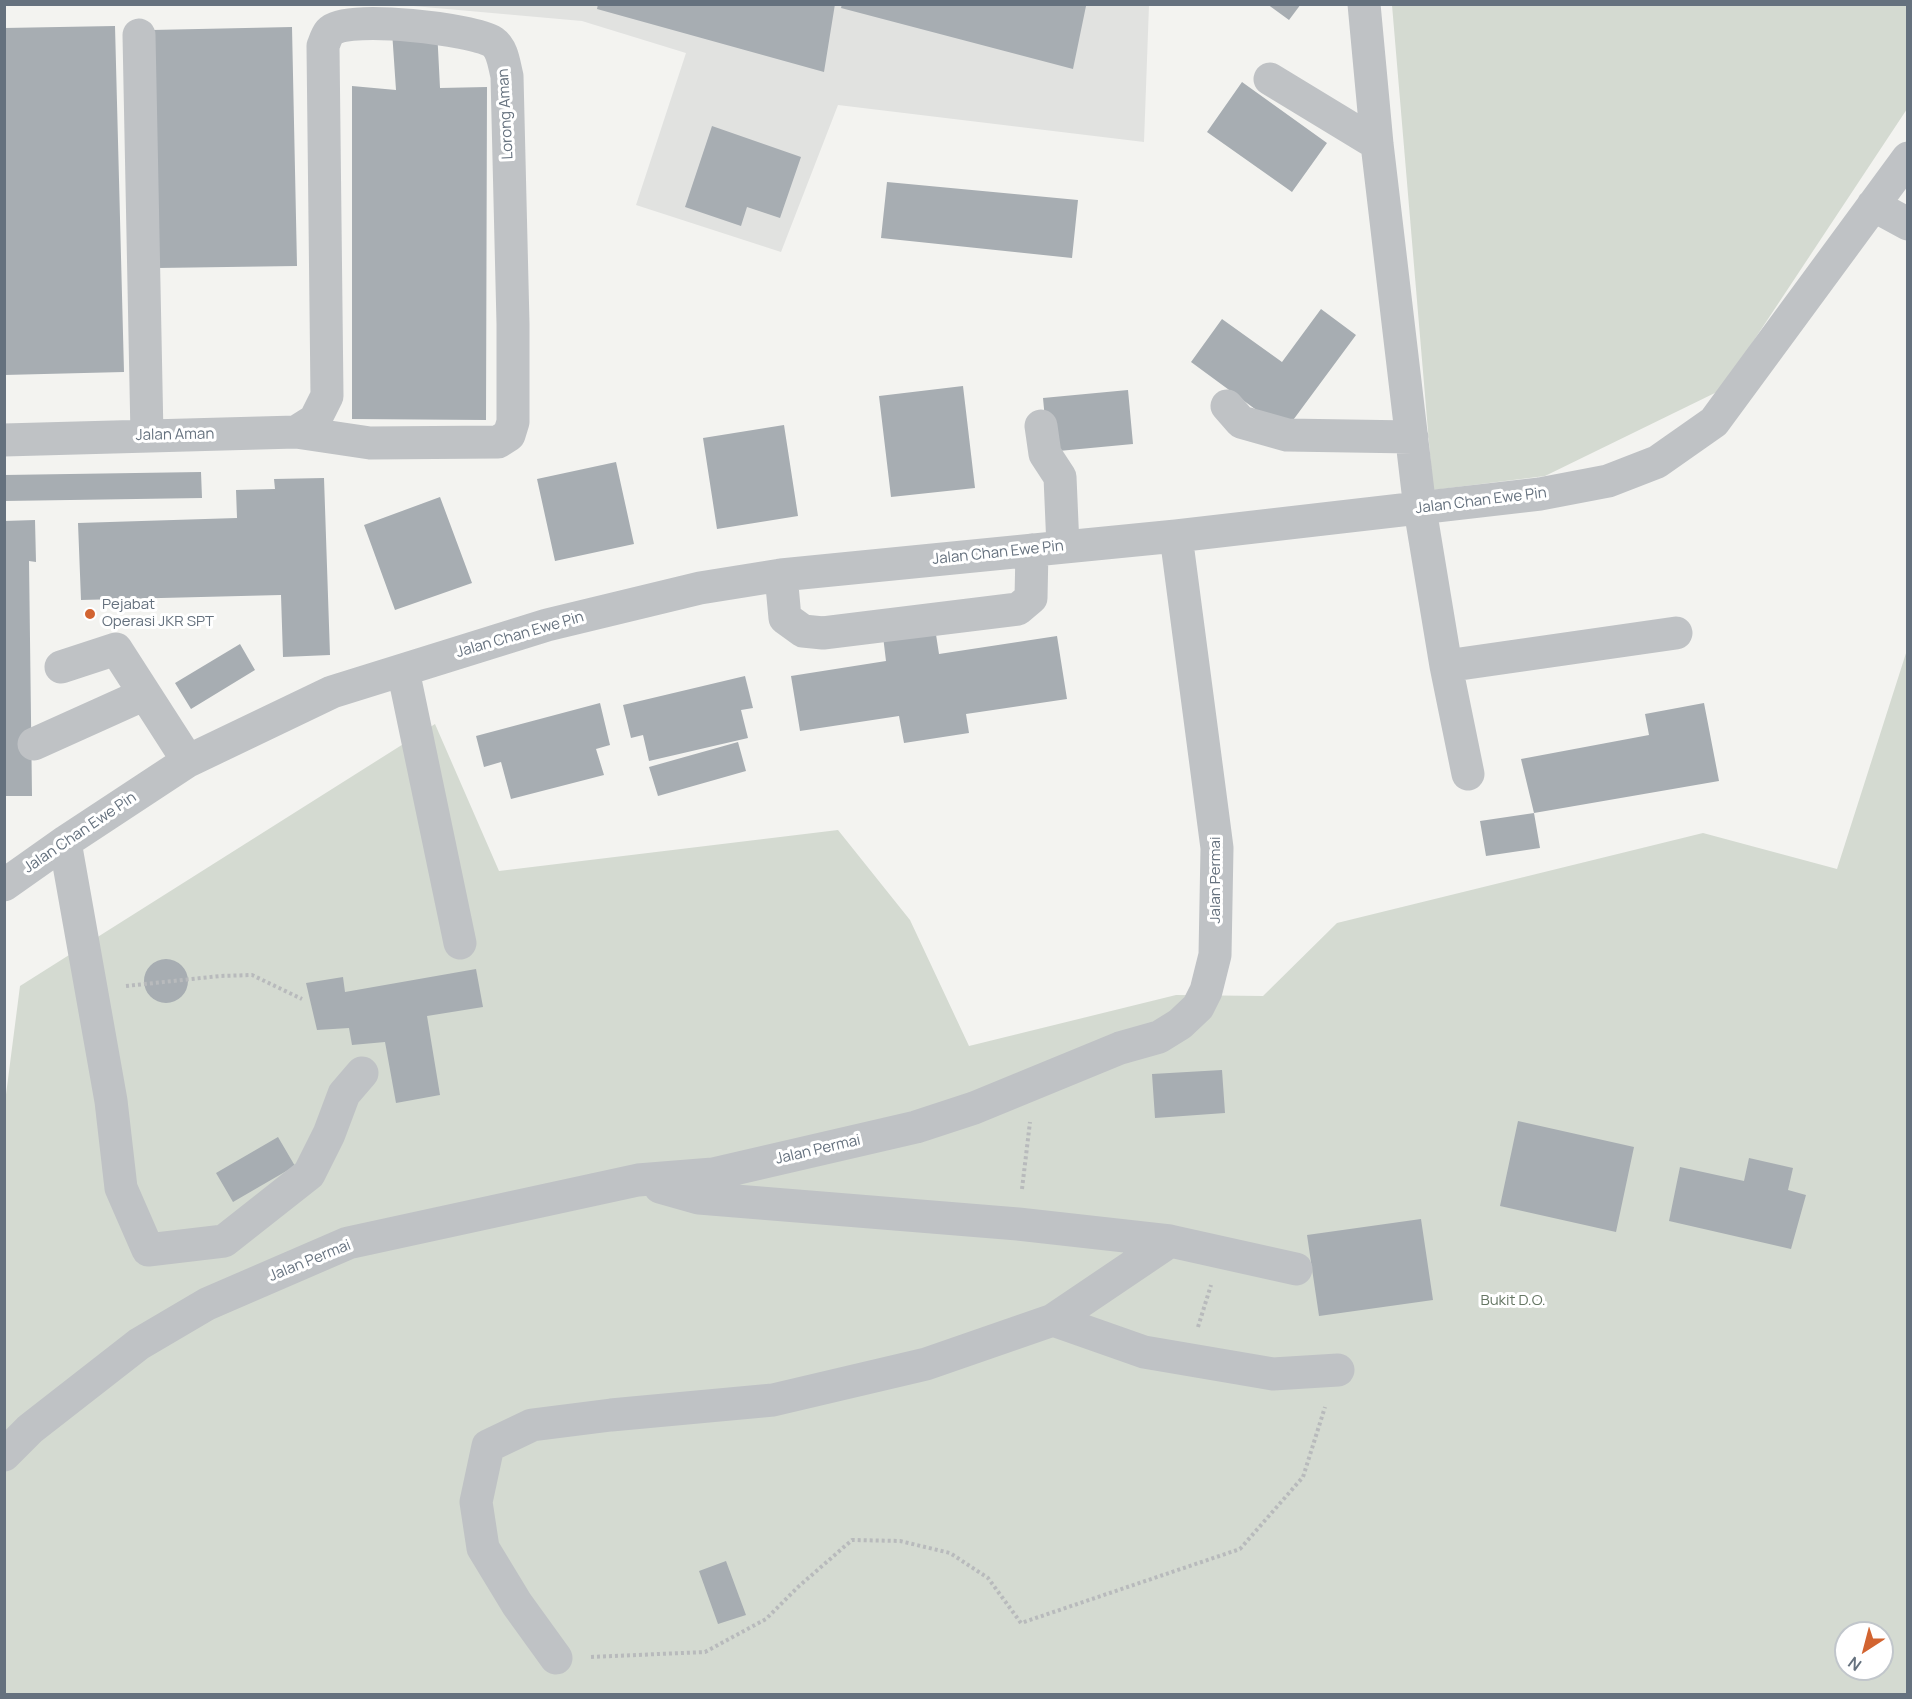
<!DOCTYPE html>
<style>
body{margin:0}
#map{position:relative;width:1912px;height:1699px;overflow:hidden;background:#f3f3f0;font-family:Manrope,sans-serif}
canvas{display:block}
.frame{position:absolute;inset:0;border:6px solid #65717e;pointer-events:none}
.north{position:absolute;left:1834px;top:1621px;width:60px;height:60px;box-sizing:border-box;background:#fff;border:2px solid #c1c6cb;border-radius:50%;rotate:216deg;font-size:16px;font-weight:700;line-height:24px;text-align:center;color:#65717e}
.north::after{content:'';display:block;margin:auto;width:21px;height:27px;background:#d26431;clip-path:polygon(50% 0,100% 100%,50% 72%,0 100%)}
</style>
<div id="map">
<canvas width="1912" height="1699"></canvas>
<div class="frame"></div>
<div class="north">N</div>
</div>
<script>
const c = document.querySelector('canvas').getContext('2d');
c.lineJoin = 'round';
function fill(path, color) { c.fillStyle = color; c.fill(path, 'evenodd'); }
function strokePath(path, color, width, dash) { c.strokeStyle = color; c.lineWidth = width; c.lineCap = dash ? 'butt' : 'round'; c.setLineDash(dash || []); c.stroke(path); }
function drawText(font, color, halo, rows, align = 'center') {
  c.font = font + ' Manrope,sans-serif'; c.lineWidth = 6; c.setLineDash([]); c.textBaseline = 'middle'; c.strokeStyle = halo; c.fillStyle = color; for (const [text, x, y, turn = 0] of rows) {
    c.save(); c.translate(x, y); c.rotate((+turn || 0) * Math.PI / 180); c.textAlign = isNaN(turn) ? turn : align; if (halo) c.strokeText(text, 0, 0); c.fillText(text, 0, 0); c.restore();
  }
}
const built = new Path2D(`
 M 402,5 L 1149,5 L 1144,142 L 838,105 L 781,252 L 636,205 L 686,53 L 582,21 Z`);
const green = new Path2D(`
 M 1392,5 L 1907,5 L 1907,109 L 1721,390 L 1545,476 L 1433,490 Z
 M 1907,650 L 1907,1694 L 5,1694 L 4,1110 L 20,986 L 435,724 L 499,871 L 838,830 L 910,920 L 969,1046 L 1176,995 L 1263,996 L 1337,923 L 1703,833 L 1837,869 ZM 1846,1633 L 1882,1633 L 1882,1669 L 1846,1669 Z`);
const building = new Path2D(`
 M 598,4 L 835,4 L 824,72 L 597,9 Z
 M 842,4 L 1079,4 L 1086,6 L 1073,69 L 841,8 Z
 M 1267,4 L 1301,4 L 1289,20 Z
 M 115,26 L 124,372 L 4,375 L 4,28 Z
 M 292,27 L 297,266 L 157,268 L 152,30 Z
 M 437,29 L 440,88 L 487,87 L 486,420 L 352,419 L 352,86 L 396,90 L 392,31 Z
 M 1242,82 L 1327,143 L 1292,192 L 1207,132 Z
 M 712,126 L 801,157 L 780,218 L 747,207 L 741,226 L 685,207 Z
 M 887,182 L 1078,200 L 1072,258 L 881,238 Z
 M 1321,309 L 1356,335 L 1285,431 L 1191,362 L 1222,319 L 1282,362 Z
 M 963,386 L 975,488 L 891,497 L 879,396 Z
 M 1128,390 L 1133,444 L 1048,452 L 1043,398 Z
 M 784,425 L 798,516 L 717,529 L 703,438 Z
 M 616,462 L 634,544 L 555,561 L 537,479 Z
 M 201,472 L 202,498 L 4,501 L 4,475 Z
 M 324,478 L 330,655 L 283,657 L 281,595 L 81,600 L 78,523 L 237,518 L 236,490 L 275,489 L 274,479 Z
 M 440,497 L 472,583 L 395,610 L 364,525 Z
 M 35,520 L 36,562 L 29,561 L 32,796 L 4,796 L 4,521 Z
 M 935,628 L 939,654 L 1057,636 L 1067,699 L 966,714 L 969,733 L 904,743 L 899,716 L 800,731 L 791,676 L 886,661 L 883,636 Z
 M 240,644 L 255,670 L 191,709 L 175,683 Z
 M 745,676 L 753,708 L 741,710 L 748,738 L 649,761 L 643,735 L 631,738 L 623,705 Z
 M 600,703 L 610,745 L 596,749 L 604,775 L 511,799 L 501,762 L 484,767 L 476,736 Z
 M 1704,703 L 1719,781 L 1534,813 L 1521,759 L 1649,735 L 1645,714 Z
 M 738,742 L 746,771 L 658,796 L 649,767 Z
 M 1534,813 L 1540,848 L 1486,856 L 1480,821 Z
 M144 981a22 22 0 1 1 44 0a22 22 0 1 1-44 0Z
 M 476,969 L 483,1007 L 427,1016 L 440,1095 L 396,1103 L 385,1042 L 352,1045 L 349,1028 L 317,1030 L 306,983 L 343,977 L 345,992 Z
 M 1222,1070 L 1225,1113 L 1155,1118 L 1152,1074 Z
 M 1518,1121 L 1634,1147 L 1616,1232 L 1500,1206 Z
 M 278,1137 L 295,1166 L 233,1202 L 216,1173 Z
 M 1749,1158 L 1793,1168 L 1788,1190 L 1806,1195 L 1791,1249 L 1669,1221 L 1680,1167 L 1744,1181 Z
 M 1421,1219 L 1433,1300 L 1319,1316 L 1307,1235 Z
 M 726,1561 L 746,1615 L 718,1624 L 699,1571 Z`);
const path = new Path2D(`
 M 126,986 L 220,976 L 252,975 L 302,999
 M 1022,1189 L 1030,1122
 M 1198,1327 L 1211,1285
 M 591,1657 L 705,1652 L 766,1619 L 798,1587 L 852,1540 L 900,1541 L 950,1553 L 988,1578 L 1021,1623 L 1240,1549 L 1303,1477 L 1325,1407`);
const minor = new Path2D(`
 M 1364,4 L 1377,144 L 1420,509 L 1446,666 L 1468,774
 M 139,35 L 147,436
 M 1270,79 L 1377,144
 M 1873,205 L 1908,224
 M 1227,406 L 1241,422 L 1287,435 L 1412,437
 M 1041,426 L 1045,454 L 1060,477 L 1063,547
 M 4,440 L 296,432 L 315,420 L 327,396 L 323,46 C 325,41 327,33 332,30 C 351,15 472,29 493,42 C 503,49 504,65 507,76 L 513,324 L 513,422 L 509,435 L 498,442 L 370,443 L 296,432
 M 781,575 L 785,618 L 803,631 L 823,633 L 1018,609 L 1031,598 L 1032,550
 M 1446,666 L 1676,633
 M 61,667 L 116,649 L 188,761
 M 403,670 L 460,943
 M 34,744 L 145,694
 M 65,842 L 111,1101 L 121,1188 L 148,1250 L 224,1241 L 309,1174 L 329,1134 L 344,1094 L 362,1073
 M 4,885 L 65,842 L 188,761 L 332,692 L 547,625 L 700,588 L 781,575 L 1176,536 L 1540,494 L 1608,481 L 1657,462 L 1714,422 L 1908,158
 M 660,1187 L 699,1198 L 1018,1224 L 1170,1241
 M 1053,1320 L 1144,1352 L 1273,1374 L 1338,1370
 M 4,1455 L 30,1429 L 139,1344 L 207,1304 L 348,1243 L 638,1180 L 713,1174 L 916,1127 L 974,1108 L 1120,1048 L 1159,1037 L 1180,1024 L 1198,1007 L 1206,991 L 1215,955 L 1217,848 L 1176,536
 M 556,1658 L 517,1604 L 483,1548 L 476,1502 L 488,1446 L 532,1425 L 611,1415 L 773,1400 L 926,1364 L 1053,1320 L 1170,1241 L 1296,1269`);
const markers = [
 [90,614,6,"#d26431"]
];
const streetNames = [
 ["Lorong Aman",506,114,-93],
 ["Jalan Aman",175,435,-1],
 ["Jalan Chan Ewe Pin",1481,501,-7],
 ["Jalan Chan Ewe Pin",998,553,-6],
 ["Jalan Chan Ewe Pin",520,635,-16],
 ["Jalan Chan Ewe Pin",80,833,-34],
 ["Jalan Permai",1216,880,-90],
 ["Jalan Permai",818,1150,-13],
 ["Jalan Permai",310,1261,-22]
];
const poiNames = [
 ["Pejabat",102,605],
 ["Operasi JKR SPT",102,622]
];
const parkNames = [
 ["Bukit D.O.",1513,1301]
];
fill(built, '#e1e2e0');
fill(green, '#d4dad1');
fill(building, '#a7adb2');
strokePath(path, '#b8babc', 4, [3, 3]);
strokePath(minor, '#bfc2c5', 33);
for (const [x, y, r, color] of markers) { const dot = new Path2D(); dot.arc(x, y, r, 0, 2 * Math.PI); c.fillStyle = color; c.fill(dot); strokePath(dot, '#fff', 2); }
drawText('15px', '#65717e', '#fff', streetNames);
drawText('15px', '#65717e', '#fff', poiNames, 'left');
drawText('15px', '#657663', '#fff', parkNames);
</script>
